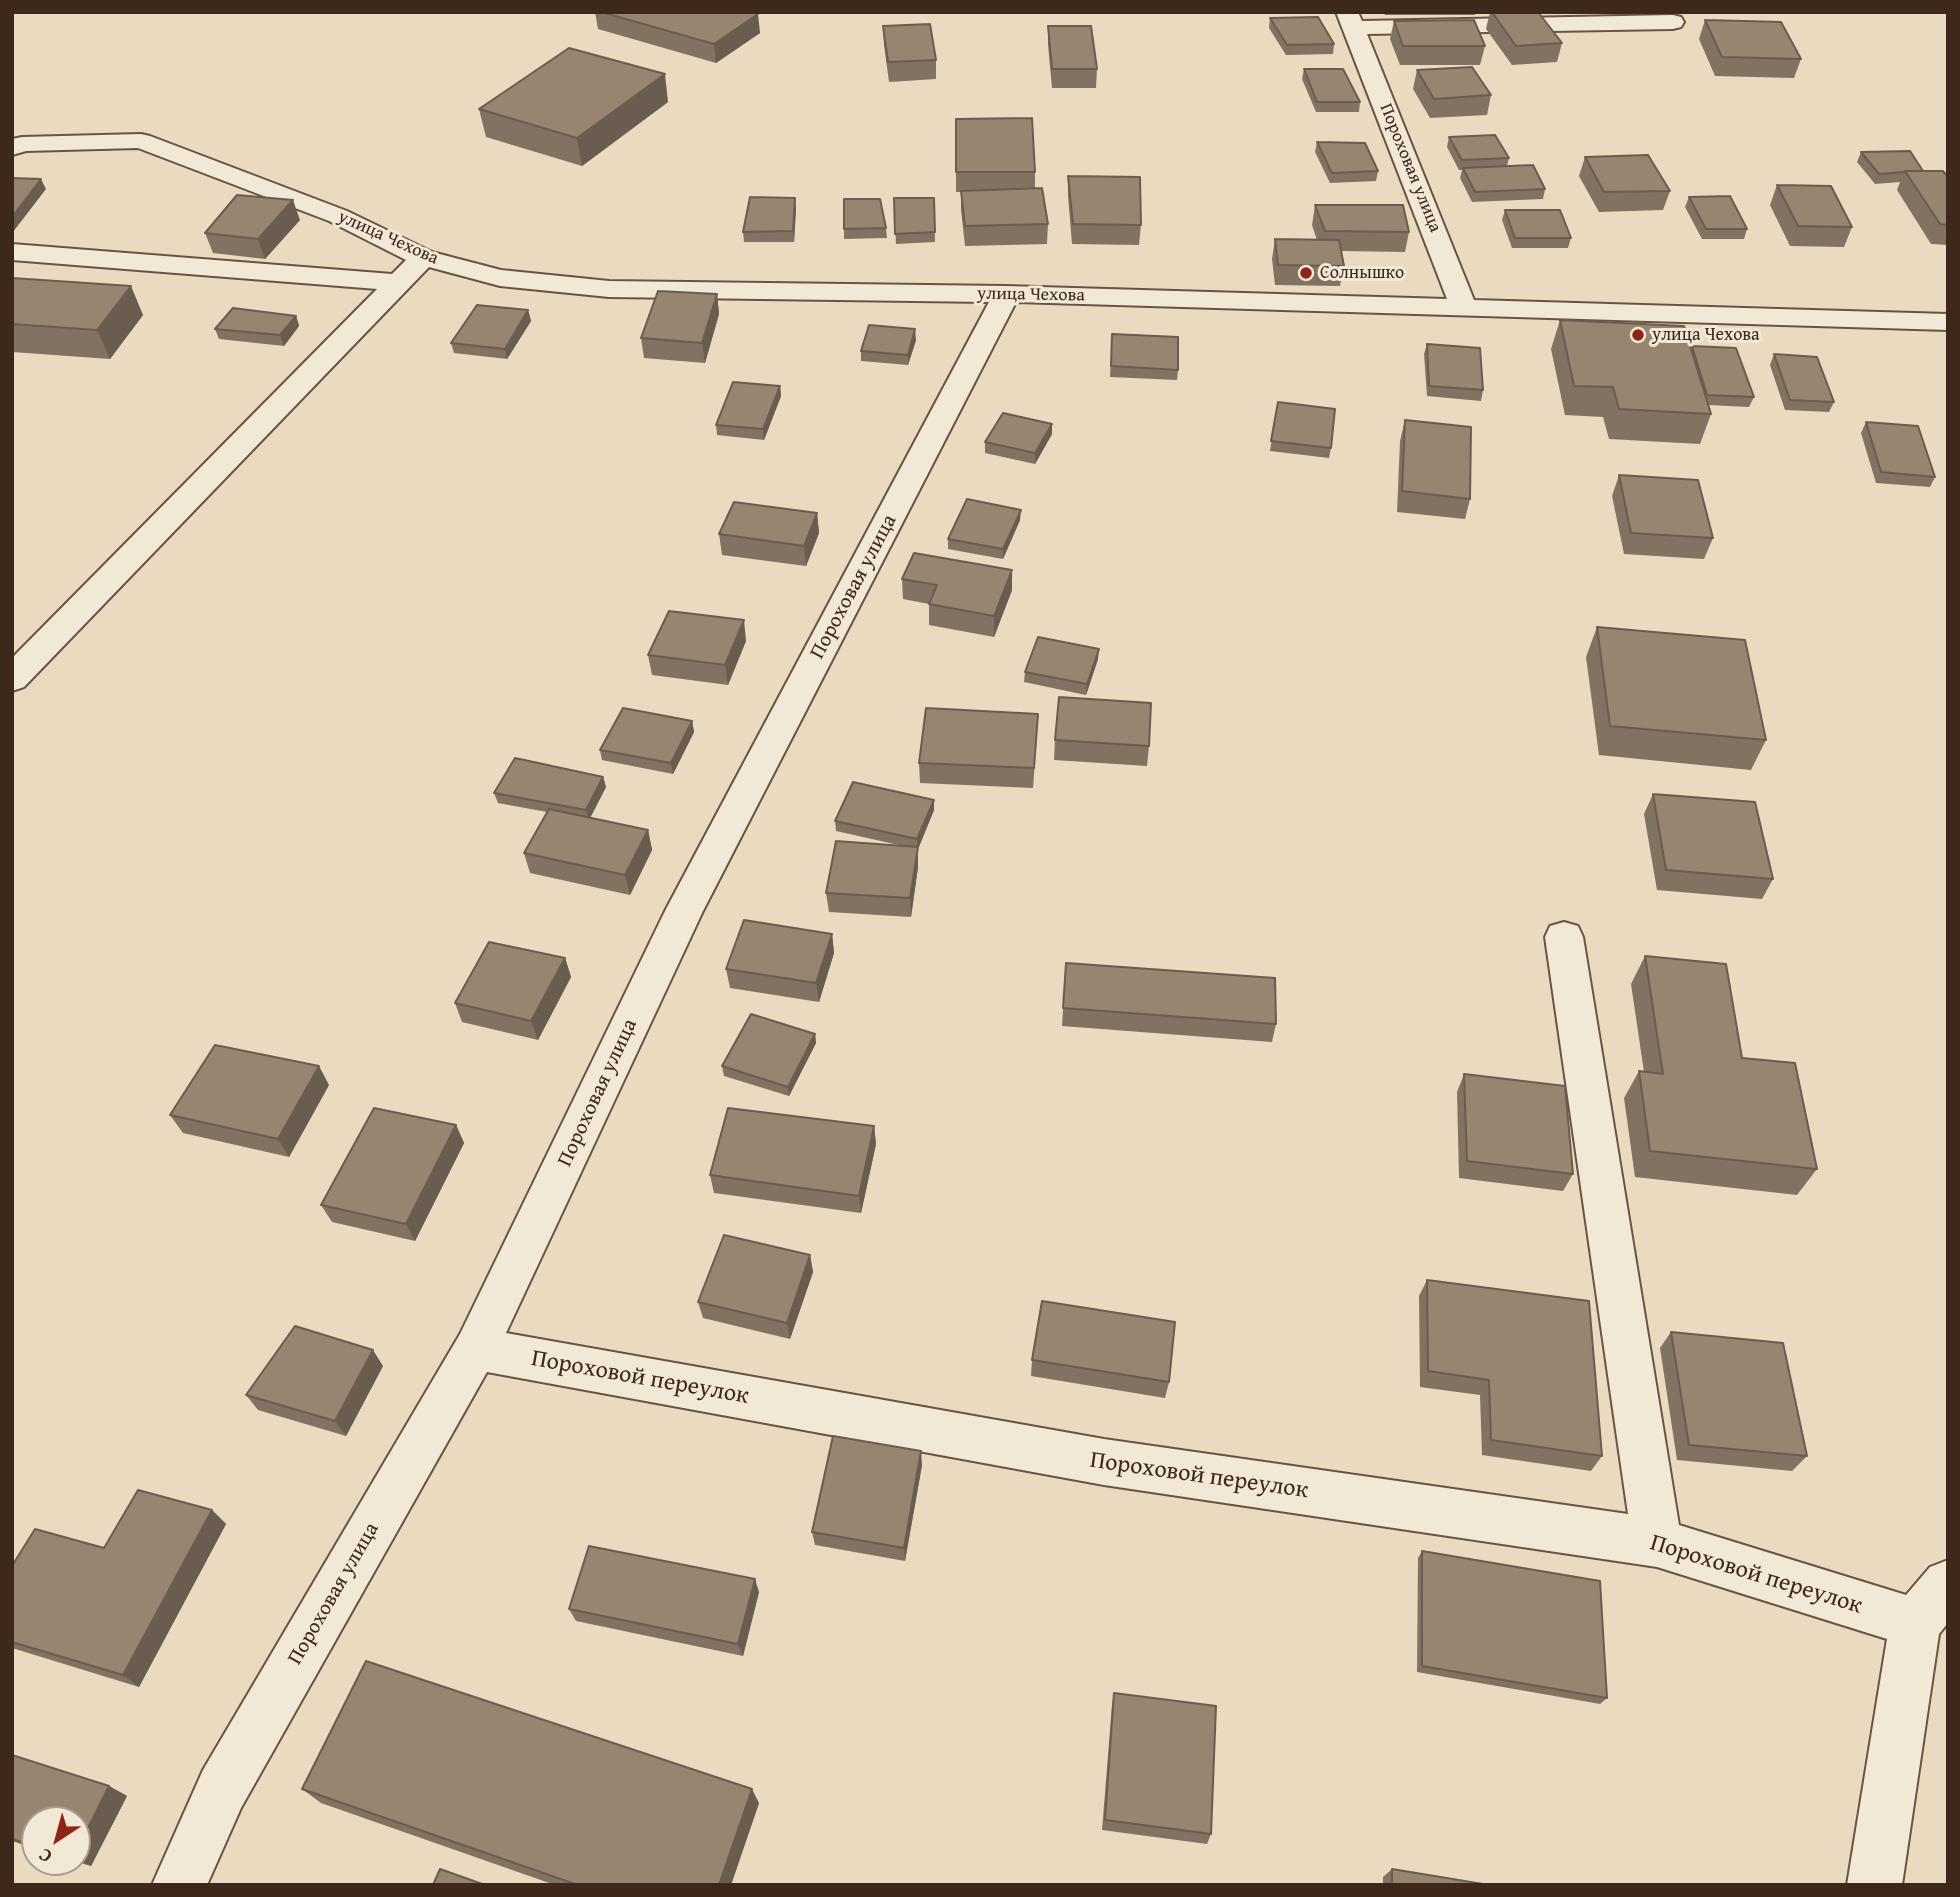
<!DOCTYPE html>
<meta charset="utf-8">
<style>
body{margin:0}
#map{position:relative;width:1960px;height:1897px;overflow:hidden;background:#eadbc0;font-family:"Gentium Book Plus",serif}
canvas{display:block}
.frame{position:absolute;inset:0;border:14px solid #3e271b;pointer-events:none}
.north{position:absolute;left:21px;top:1806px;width:70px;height:70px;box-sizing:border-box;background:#f1e8d6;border:2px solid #a99b8b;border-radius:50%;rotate:216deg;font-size:19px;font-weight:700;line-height:28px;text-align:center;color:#3e271b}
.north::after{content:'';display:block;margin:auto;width:24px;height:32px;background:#8f2418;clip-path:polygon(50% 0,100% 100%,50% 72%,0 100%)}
</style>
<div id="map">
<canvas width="1960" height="1897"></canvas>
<div class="frame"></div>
<div class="north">С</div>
</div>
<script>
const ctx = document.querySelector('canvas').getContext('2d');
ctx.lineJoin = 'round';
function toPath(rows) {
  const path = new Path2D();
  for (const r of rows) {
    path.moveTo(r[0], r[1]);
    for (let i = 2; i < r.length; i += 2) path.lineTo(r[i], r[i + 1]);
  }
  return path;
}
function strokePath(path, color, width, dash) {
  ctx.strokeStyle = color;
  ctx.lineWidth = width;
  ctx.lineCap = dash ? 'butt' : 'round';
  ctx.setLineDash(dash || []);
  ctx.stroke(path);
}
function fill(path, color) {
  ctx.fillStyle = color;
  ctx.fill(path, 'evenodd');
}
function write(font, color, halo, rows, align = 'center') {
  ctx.font = font + ' "Gentium Book Plus",serif';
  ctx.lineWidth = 6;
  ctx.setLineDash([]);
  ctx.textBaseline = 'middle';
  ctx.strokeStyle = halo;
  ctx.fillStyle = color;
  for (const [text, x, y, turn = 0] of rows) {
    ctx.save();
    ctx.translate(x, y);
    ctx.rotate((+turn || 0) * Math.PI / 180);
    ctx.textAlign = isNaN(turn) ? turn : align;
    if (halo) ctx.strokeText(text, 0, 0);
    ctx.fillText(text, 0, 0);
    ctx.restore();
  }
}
const minor = toPath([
 [1336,12,1358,12,1362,21,1673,15,1681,17,1684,22,1681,27,1673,29,1367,34,1474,300,1948,314,1948,330,1016,302,703,911,506,1333,1104,1439,1628,1514,1545,937,1550,926,1564,922,1578,926,1583,937,1679,1525,1906,1595,1930,1567,1948,1560,1948,1623,1939,1634,1902,1885,1847,1885,1887,1639,1657,1567,1104,1485,487,1372,241,1808,207,1885,152,1885,203,1770,460,1334,665,911,989,302,609,297,500,286,429,267,24,687,12,691,12,658,377,289,12,260,12,244,392,274,406,260,329,221,138,148,26,151,12,155,12,139,22,137,141,134,150,136,347,211,432,252,501,270,609,281,1006,286,1447,299,1336,12]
]);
const wall = toPath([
 [595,12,753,12,760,33,716,63,598,29],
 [1384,12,1475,12,1475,15,1385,15],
 [1490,12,1538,12,1562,43,1557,62,1512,65,1486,29],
 [1270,18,1334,44,1333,54,1286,55,1269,28],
 [1705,20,1801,59,1794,78,1715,76,1699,39],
 [1394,21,1485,46,1480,65,1400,65,1390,39],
 [883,26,936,60,936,79,889,82,884,45],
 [1048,26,1097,69,1096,88,1052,88,1048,45],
 [1304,69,1360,102,1359,112,1316,112,1302,79],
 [1417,70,1491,95,1487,115,1430,118,1413,89],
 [668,102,582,166,486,137,479,109],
 [956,119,1035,172,1035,189,1048,224,1047,244,965,246,961,210,961,192,956,192],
 [1449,137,1509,158,1507,166,1545,189,1543,199,1472,202,1460,178,1462,170,1459,170,1447,147],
 [1317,142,1378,171,1376,181,1330,183,1315,152],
 [1861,152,1948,177,1948,245,1931,244,1897,190,1900,182,1875,184,1857,162],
 [1585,157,1670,191,1663,210,1599,212,1579,176],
 [1068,176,1141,225,1139,245,1072,244,1068,196],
 [1777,185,1852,227,1844,247,1790,246,1770,205],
 [1689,197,1747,229,1744,239,1702,239,1685,207],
 [894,198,934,198,935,242,896,244],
 [1315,205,1409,232,1405,252,1341,251,1344,266,1340,286,1275,285,1272,259,1275,239,1317,240,1312,225],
 [796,208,794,242,744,242,743,232],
 [1505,210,1571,238,1568,248,1512,248,1502,220],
 [300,220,265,259,213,253,205,233],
 [886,228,887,238,844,239,844,229],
 [12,278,143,315,110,359,12,352],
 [717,294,719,314,705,363,644,358,641,338],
 [528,310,531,321,507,359,454,353,451,343],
 [296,316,299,326,284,346,219,339,215,329],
 [1560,320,1691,349,1692,346,1754,397,1749,407,1708,405,1711,414,1700,444,1609,439,1603,417,1565,415,1551,349],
 [1112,334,1178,370,1177,380,1110,377],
 [916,340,908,365,861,361,861,351],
 [1427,344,1483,390,1481,401,1427,396,1424,354],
 [1774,354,1834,402,1829,412,1785,410,1770,365],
 [780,386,781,396,764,440,717,435,716,425],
 [1278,402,1331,448,1329,458,1270,451],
 [1405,420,1470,499,1465,519,1397,512,1400,441],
 [1866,422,1935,477,1930,487,1876,483,1861,433],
 [1052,424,1052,434,1035,464,985,453,985,442],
 [1619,475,1713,538,1704,559,1624,554,1612,496],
 [817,513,819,533,806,566,722,555,719,534],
 [1020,520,1003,559,948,549,948,539],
 [902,579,1012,590,994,637,929,625,929,604,903,599],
 [1597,627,1766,740,1751,770,1599,755,1586,657],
 [746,641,728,685,652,675,648,655],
 [1098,659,1086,695,1024,682,1025,672],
 [692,721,694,732,673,774,602,760,600,750],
 [1037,734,1033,788,920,783,919,763],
 [1055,740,1149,746,1147,766,1054,760],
 [603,777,606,787,590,818,648,830,652,850,630,895,530,873,524,853,547,812,498,803,494,793],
 [1653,794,1773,879,1762,899,1657,890,1644,814],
 [934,810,918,849,918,867,911,917,829,912,826,893,903,846,836,831,835,821],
 [832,934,834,953,819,1002,730,988,726,969],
 [1645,956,1817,1169,1797,1195,1635,1177,1624,1098,1639,1071,1644,1072,1631,984],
 [565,958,571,977,538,1040,462,1022,455,1003],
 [1066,963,1276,1024,1272,1042,1062,1026],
 [815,1034,816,1043,789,1096,724,1076,722,1066],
 [1464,1074,1573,1174,1563,1191,1459,1178,1457,1092],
 [329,1085,289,1157,183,1133,170,1115],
 [456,1125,464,1143,415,1241,332,1222,321,1205],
 [874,1126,876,1144,861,1213,714,1193,710,1175],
 [810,1255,813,1272,790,1339,703,1318,698,1302],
 [1427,1280,1602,1456,1591,1471,1482,1455,1480,1395,1420,1387,1419,1296],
 [1671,1332,1807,1456,1792,1471,1677,1460,1660,1348],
 [1032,1360,1169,1382,1165,1398,1031,1376],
 [383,1366,346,1436,258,1410,246,1395],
 [922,1465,905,1561,815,1545,812,1532],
 [212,1510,226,1524,139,1687,12,1648,12,1566,104,1548],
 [1422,1551,1607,1698,1600,1704,1417,1672,1418,1558],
 [759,1592,743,1656,576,1621,569,1609],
 [1114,1693,1211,1834,1207,1844,1102,1830,1112,1705],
 [12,1755,109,1786,127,1796,91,1866,77,1862,77,1820,35,1820,35,1849,12,1841],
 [302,1789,759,1803,731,1885,555,1885,321,1803],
 [1392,1869,1489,1885,1383,1885,1383,1877]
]);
const shadedWall = toPath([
 [758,14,760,33,716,63,714,44],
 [665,74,668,102,582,166,577,138],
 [41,179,46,189,13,232,12,229,12,217],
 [795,198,796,208,794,242,793,231],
 [293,200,300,220,265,259,258,239],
 [131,286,143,315,110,359,97,330],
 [717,294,719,314,705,363,702,343],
 [528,310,531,321,507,359,505,349],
 [296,316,299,326,284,346,280,335],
 [915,329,916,340,908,365,908,355],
 [780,386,781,396,764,440,763,429],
 [1052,424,1052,434,1035,464,1035,453],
 [1021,510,1020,520,1003,559,1003,549],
 [817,513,819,533,806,566,804,546],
 [1012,570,1012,590,994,637,994,616],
 [744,620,746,641,728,685,725,665],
 [1099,649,1098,659,1086,695,1087,684],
 [692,721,694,732,673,774,671,763],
 [603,777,606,787,589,820,586,810],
 [934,800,934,810,918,849,918,867,911,917,910,898,917,849,917,839],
 [648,830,652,850,630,895,625,875],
 [832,934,834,953,819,1002,816,983],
 [565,958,571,977,538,1040,531,1021],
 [815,1034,816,1043,789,1096,788,1087],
 [319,1066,329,1085,289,1157,278,1139],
 [456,1125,464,1143,415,1241,406,1224],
 [874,1126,876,1144,861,1213,859,1196],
 [810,1255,813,1272,790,1339,787,1323],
 [373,1350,383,1366,346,1436,335,1421],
 [921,1451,922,1465,905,1561,904,1548],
 [212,1510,226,1524,139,1687,123,1675],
 [755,1579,759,1592,743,1656,738,1644],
 [109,1786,127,1796,91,1866,77,1860,77,1850],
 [752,1789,759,1803,731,1885,719,1885]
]);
const building = toPath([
 [601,12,753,12,758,14,714,44,601,12],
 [1492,12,1538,12,1562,43,1516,46,1492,12],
 [1318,17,1334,44,1287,45,1270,18,1318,17],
 [1474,20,1485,46,1403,46,1394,21,1474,20],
 [1705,20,1781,22,1801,59,1722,57,1705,20],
 [930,24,936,60,888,62,883,26,930,24],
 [1048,26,1091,26,1097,69,1052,69,1048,26],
 [569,48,665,74,577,138,479,109,569,48],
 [1472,67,1491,95,1434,99,1417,70,1472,67],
 [1304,69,1343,69,1360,102,1317,102,1304,69],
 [1032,118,1035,172,956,172,956,119,1032,118],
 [1495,135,1509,158,1462,160,1449,137,1495,135],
 [1317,142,1365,143,1378,171,1332,173,1317,142],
 [1910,151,1923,171,1905,171,1905,172,1879,174,1861,152,1910,151],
 [1648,155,1670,191,1604,192,1585,157,1648,155],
 [1533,165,1545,189,1475,192,1463,168,1533,165],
 [1905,171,1943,171,1948,177,1948,225,1940,224,1905,171],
 [1068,176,1140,177,1141,225,1073,224,1068,176],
 [12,178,41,179,12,217,12,178],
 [1777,185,1831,186,1852,227,1798,226,1777,185],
 [1042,188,1048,224,965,226,961,191,1042,188],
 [237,195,293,200,258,239,205,233,237,195],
 [1730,196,1747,229,1706,229,1689,197,1730,196],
 [750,197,795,198,793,231,743,232,750,197],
 [894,198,934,198,935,232,895,234,894,198],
 [844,199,880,199,886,228,844,229,844,199],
 [1315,205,1403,205,1409,232,1325,231,1315,205],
 [1505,210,1560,210,1571,238,1515,238,1505,210],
 [1275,239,1339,240,1344,266,1278,265,1275,239],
 [12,278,131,286,97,330,12,324,12,278],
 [658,291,717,294,702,343,641,338,658,291],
 [477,305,528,310,505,349,451,343,477,305],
 [233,308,296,316,280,335,215,329,233,308],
 [1560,320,1684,326,1711,414,1619,409,1613,387,1574,386,1560,320],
 [869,325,915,329,908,355,861,351,869,325],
 [1112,334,1178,337,1178,370,1111,366,1112,334],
 [1427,344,1480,348,1483,390,1429,386,1427,344],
 [1692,346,1736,348,1754,397,1707,395,1692,346],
 [1774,354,1817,357,1834,402,1790,400,1774,354],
 [733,382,780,386,763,429,716,425,733,382],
 [1278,402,1335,409,1331,448,1271,441,1278,402],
 [1003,413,1052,424,1035,453,985,442,1003,413],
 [1405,420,1471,427,1470,499,1402,491,1405,420],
 [1866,422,1918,426,1935,477,1881,472,1866,422],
 [1619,475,1698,480,1713,538,1631,533,1619,475],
 [967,499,1021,510,1003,549,948,539,967,499],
 [734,502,817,513,804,546,719,534,734,502],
 [914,553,1012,570,994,616,929,604,937,585,902,579,914,553],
 [669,611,744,620,725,665,648,655,669,611],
 [1597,627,1745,640,1766,740,1610,726,1597,627],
 [1038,637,1099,649,1087,684,1025,672,1038,637],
 [1059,697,1151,703,1149,746,1055,740,1059,697],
 [623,708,692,721,671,763,600,750,623,708],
 [926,708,1038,714,1034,768,919,763,926,708],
 [515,758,603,777,586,810,494,793,515,758],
 [853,782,934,800,917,839,835,821,853,782],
 [1653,794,1755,802,1773,879,1666,870,1653,794],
 [549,809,648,830,625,875,524,853,549,809],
 [836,841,918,847,910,898,826,893,836,841],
 [744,920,832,934,816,983,726,969,744,920],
 [489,942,565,958,531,1021,455,1003,489,942],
 [1645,956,1726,964,1742,1058,1795,1063,1817,1169,1650,1151,1639,1071,1663,1074,1645,956],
 [1066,963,1275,978,1276,1024,1063,1008,1066,963],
 [751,1014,815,1034,788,1087,722,1066,751,1014],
 [215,1045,319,1066,278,1139,170,1115,215,1045],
 [1464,1074,1565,1086,1573,1174,1467,1161,1464,1074],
 [374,1108,456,1125,406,1224,321,1205,374,1108],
 [728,1108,874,1126,859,1196,710,1175,728,1108],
 [724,1235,810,1255,787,1323,698,1302,724,1235],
 [1427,1280,1589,1301,1602,1456,1491,1440,1489,1380,1428,1371,1427,1280],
 [1042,1301,1175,1322,1169,1382,1032,1360,1042,1301],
 [295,1326,373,1350,335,1421,246,1395,295,1326],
 [1671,1332,1783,1343,1807,1456,1689,1445,1671,1332],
 [833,1436,921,1451,904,1548,812,1532,833,1436],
 [138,1490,212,1510,123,1675,12,1642,12,1566,35,1529,104,1548,138,1490],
 [589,1546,755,1579,738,1644,569,1609,589,1546],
 [1422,1551,1600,1581,1607,1698,1422,1666,1422,1551],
 [366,1661,752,1789,719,1885,578,1885,302,1789,366,1661],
 [1114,1693,1216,1706,1211,1834,1105,1820,1114,1693],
 [12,1755,109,1786,77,1850,77,1820,35,1820,35,1846,12,1839,12,1755],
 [440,1869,485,1885,433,1885,440,1869],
 [1392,1869,1489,1885,1392,1885,1392,1869]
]);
const markers = [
 [1306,273,7,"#8f2418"],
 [1638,335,7,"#8f2418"]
];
const farStreetnames = [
 ["Пороховая улица",1410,168,68],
 ["улица Чехова",388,238,24],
 ["улица Чехова",1031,295,1]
];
const farPoinames = [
 ["Солнышко",1320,273],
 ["улица Чехова",1652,335]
];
const streetNames = [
 ["Пороховая улица",854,587,-62],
 ["Пороховая улица",598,1093,-65],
 ["Пороховая улица",334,1594,-60]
];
const nearStreetnames = [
 ["Пороховой переулок",640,1378,10],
 ["Пороховой переулок",1199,1476,8],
 ["Пороховой переулок",1756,1575,17]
];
strokePath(minor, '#695444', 4);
fill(minor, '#f1e8d6');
fill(wall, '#827261');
fill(shadedWall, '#6a5d4f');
fill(building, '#978571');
strokePath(building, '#6a5d4f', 2);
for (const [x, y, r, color] of markers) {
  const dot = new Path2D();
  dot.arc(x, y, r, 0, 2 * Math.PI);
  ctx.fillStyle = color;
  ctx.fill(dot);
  strokePath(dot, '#f1e8d6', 2.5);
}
write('18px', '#3e271b', '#f1e8d6', farStreetnames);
write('18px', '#3e271b', '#f1e8d6', farPoinames, 'left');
write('21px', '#3e271b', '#f1e8d6', streetNames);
write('24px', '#3e271b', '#f1e8d6', nearStreetnames);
</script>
